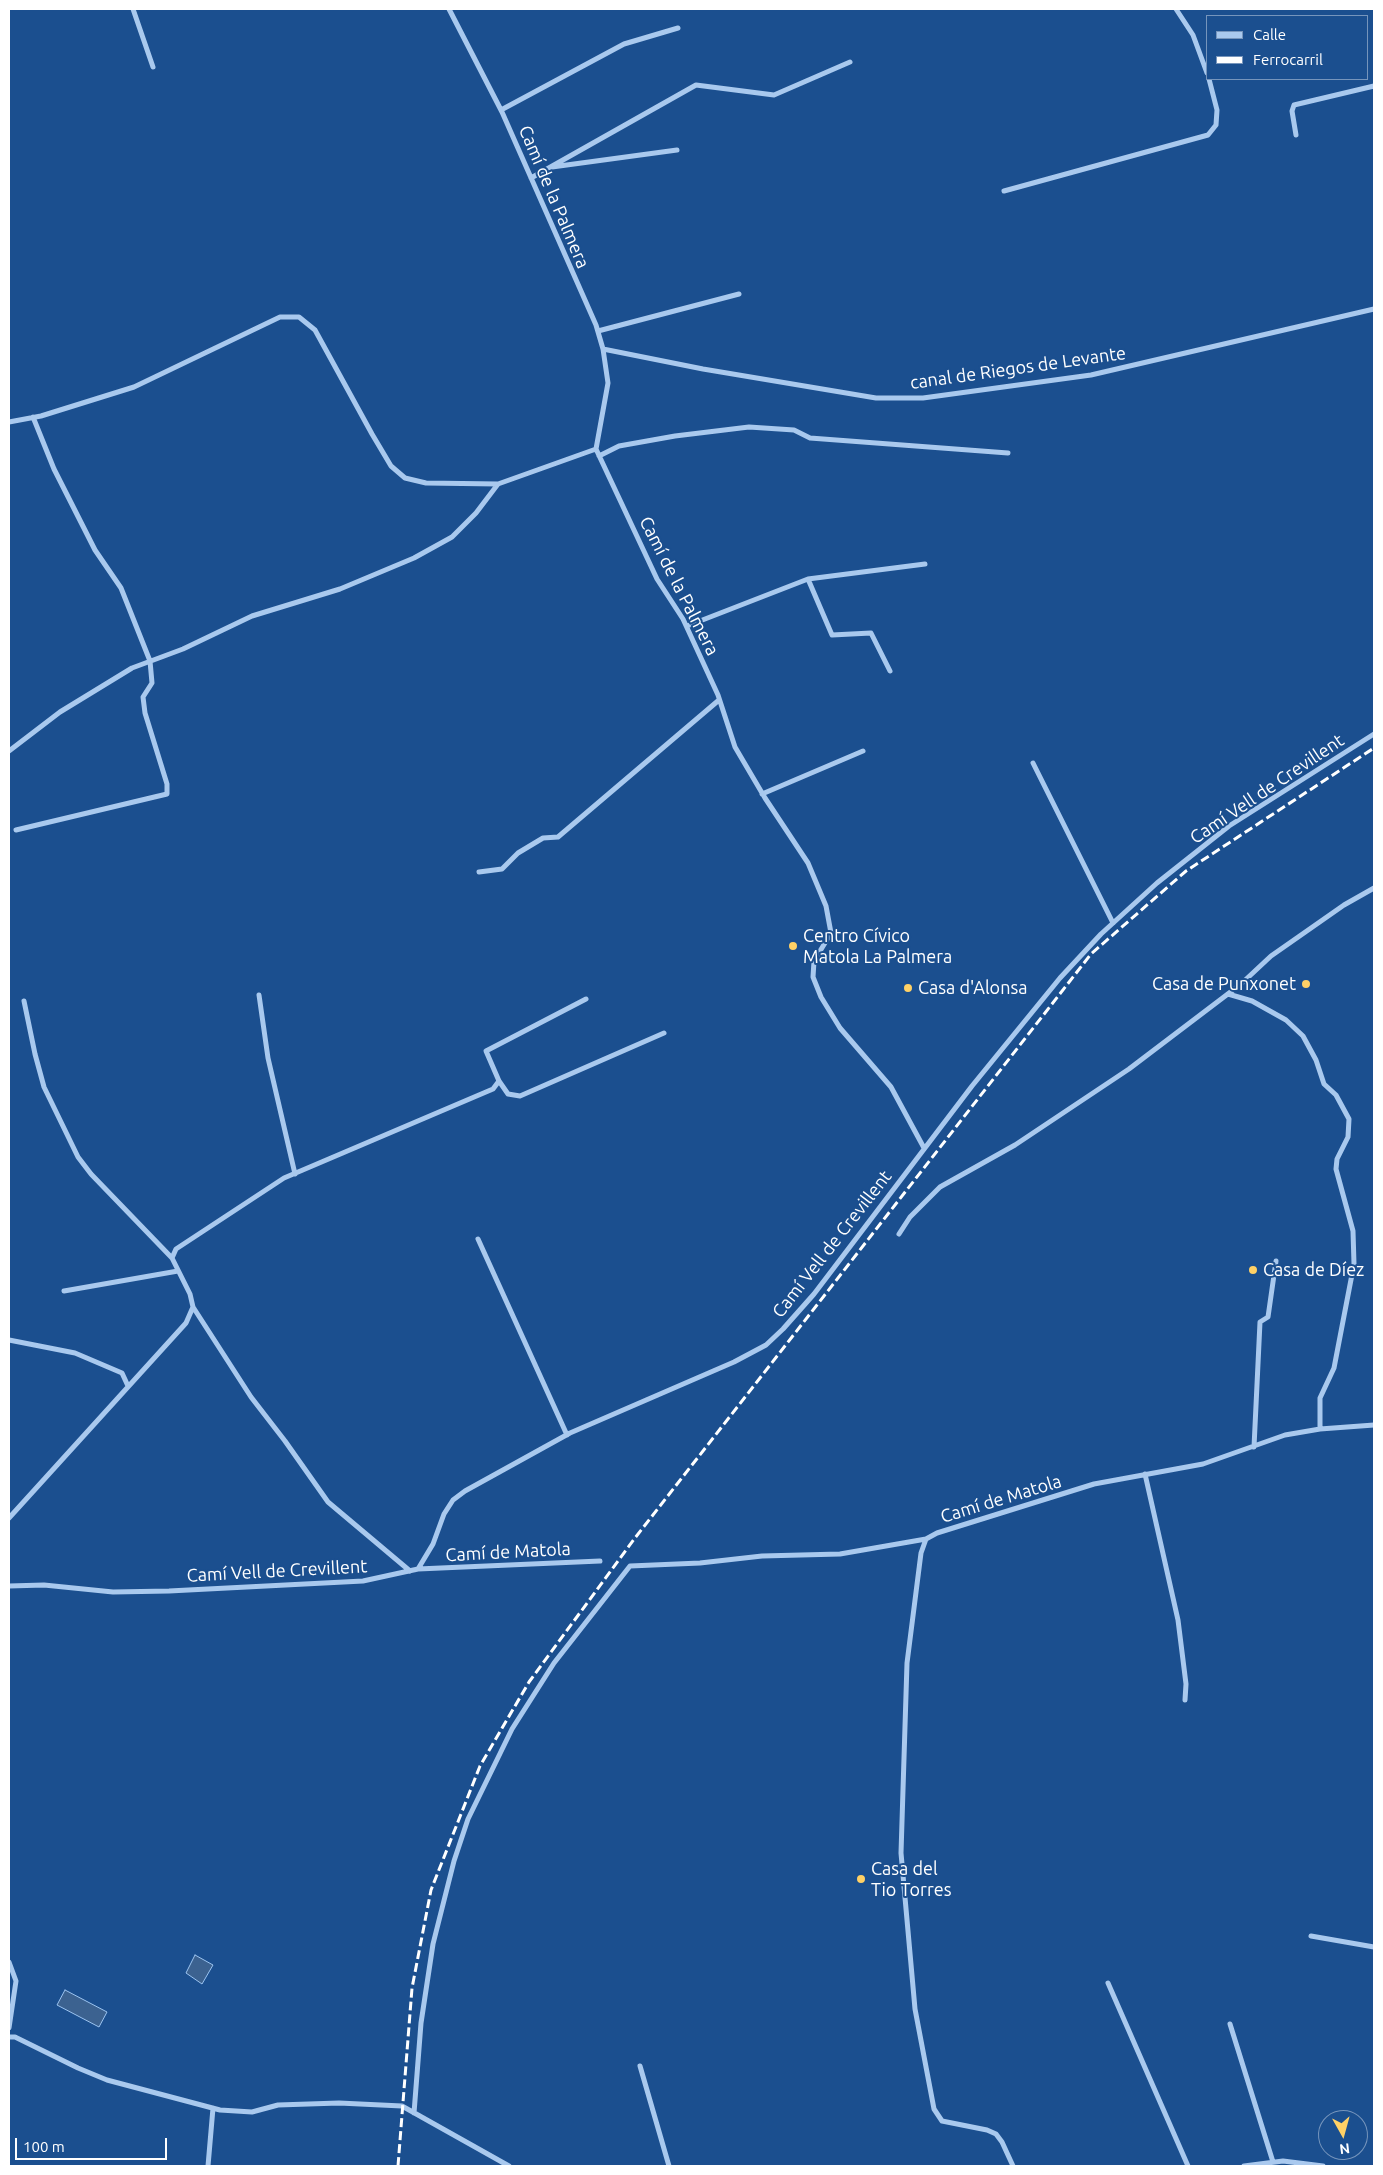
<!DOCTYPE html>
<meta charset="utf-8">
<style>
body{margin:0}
#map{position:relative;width:1383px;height:2175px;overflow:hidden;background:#1b4f8f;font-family:Ubuntu,sans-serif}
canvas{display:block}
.frame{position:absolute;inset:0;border:10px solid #fff;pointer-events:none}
.legend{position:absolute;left:1206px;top:15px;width:162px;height:65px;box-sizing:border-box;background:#1b4f8f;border:1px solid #7695bc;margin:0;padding:6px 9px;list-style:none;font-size:15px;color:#fff}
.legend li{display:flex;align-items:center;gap:10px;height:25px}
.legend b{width:25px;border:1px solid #7695bc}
.north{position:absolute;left:1318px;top:2110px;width:50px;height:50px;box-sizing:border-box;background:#1b4f8f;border:1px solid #7695bc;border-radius:50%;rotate:173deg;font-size:14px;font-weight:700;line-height:20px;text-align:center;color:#fff}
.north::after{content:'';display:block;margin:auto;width:18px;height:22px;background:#ffd166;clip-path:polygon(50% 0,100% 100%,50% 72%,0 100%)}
.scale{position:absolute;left:15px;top:2138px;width:152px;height:22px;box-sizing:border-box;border:2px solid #fff;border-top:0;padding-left:6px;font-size:15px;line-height:18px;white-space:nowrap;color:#fff;-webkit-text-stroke:4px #1b4f8f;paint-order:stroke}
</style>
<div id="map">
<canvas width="1383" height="2175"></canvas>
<div class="frame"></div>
<ul class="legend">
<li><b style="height:6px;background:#a9c9ee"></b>Calle</li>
<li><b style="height:6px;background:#fff"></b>Ferrocarril</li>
</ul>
<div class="north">N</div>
<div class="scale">100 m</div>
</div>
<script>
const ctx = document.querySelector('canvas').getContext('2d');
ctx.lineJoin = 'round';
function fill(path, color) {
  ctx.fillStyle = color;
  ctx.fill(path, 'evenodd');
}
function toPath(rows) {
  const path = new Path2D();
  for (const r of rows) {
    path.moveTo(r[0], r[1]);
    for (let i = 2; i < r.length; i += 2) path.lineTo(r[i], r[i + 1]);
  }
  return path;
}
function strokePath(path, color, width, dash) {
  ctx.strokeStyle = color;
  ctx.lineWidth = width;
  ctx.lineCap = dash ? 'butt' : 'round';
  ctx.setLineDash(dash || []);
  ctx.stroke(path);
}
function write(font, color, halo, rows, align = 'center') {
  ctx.font = font + ' Ubuntu,sans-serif';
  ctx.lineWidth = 4;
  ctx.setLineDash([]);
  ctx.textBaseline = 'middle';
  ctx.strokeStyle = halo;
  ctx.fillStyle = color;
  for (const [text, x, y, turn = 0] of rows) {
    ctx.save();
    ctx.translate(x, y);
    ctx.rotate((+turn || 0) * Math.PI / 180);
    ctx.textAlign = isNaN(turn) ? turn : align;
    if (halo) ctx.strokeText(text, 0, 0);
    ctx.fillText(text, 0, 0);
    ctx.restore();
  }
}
const water = toPath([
 [195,1955,213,1965,202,1984,186,1973,195,1955],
 [65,1990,107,2012,99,2027,57,2005,65,1990]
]);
const minor = toPath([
 [133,9,153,67],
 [449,9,502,112,596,325,603,349,608,383,596,449,657,579,683,619,718,695,735,747,765,798,808,863,826,906,831,933,814,961,813,977,821,997,840,1028,891,1087,924,1148],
 [1176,9,1193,35,1207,73],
 [501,110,624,44,678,28],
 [1296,135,1292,111,1294,105,1374,86],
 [552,167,677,150],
 [531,178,696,85,774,95,850,62],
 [1004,191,1208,135,1216,125,1217,110,1209,79],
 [598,331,739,294],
 [603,349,703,369,876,398,923,398,1091,375,1374,309],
 [9,422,41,416,134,387,280,317,299,317,315,330,372,434,391,466,405,478,426,483,498,484],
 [599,456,619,446,675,436,749,427,794,430,810,438,1008,453],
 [808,579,832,635,871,633,890,671],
 [687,626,808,579,925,564],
 [9,751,60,712,132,668,183,649,252,616,340,589,414,558,452,537,476,513,498,484,596,449],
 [1033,763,1113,923],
 [762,794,863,751],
 [16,830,167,794,167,784,145,713,143,697,152,683,150,661,121,588,95,550,54,469,33,417],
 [479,872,502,869,518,853,543,838,558,837,719,700],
 [1228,994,1252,1001,1286,1020,1303,1036,1316,1060,1324,1084,1336,1095,1349,1119,1348,1137,1337,1159,1336,1169,1353,1231,1354,1264,1334,1368,1320,1398,1320,1429],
 [259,995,268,1058,295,1174],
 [24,1001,35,1054,44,1087,78,1157,91,1174,172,1258],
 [499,1081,508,1094,520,1096,664,1033],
 [899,1234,910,1217,940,1187,1015,1145,1129,1069,1241,984,1271,956,1344,905,1374,888],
 [478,1239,567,1435],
 [64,1291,178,1271],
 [193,1307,251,1397,285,1441,328,1502,410,1571],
 [9,1340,75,1353,122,1373,128,1386],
 [1254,1447,1260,1322,1268,1317,1276,1261],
 [1145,1474,1178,1620,1186,1684,1185,1700],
 [9,1518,186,1323,193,1307,190,1294,172,1258,176,1249,284,1178,493,1089,499,1081,486,1051,586,999],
 [926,1539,921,1553,907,1663,901,1853,915,2009,934,2109,942,2121,987,2130,996,2134,1002,2142,1013,2166],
 [418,1569,600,1561],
 [9,1586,44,1585,113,1592,169,1591,363,1581,418,1569,433,1544,444,1514,453,1500,465,1491,570,1433,734,1362,766,1345,783,1329,814,1294,972,1086,1060,978,1101,934,1157,883,1229,826,1374,734],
 [1311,1936,1374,1947],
 [9,1962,16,1981,9,2028],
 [1108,1983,1188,2166],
 [1230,2024,1273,2162],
 [9,2037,15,2037,78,2068,107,2080,220,2110,252,2112,278,2105,339,2103,402,2106,509,2166],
 [640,2066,669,2166],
 [414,2113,421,2023,433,1944,454,1861,468,1819,512,1729,554,1663,630,1566,700,1563,762,1556,840,1554,926,1539,937,1533,1094,1484,1203,1464,1285,1435,1320,1429,1374,1425],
 [208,2166,213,2108],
 [1244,2166,1283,2161,1323,2166]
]);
const rail = toPath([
 [398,2166,412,1988,431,1890,480,1766,529,1682,635,1538,1091,954,1186,871,1374,748]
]);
const markers = [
 [793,946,5,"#ffd166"],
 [1306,984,5,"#ffd166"],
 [908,988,5,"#ffd166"],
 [1253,1270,5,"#ffd166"],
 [861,1879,5,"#ffd166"]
];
const streetNames = [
 ["Camí de la Palmera",554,197,67],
 ["canal de Riegos de Levante",1018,368,-8],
 ["Camí de la Palmera",679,586,63],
 ["Camí Vell de Crevillent",1267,789,-34],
 ["Camí Vell de Crevillent",832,1244,-52],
 ["Camí de Matola",1001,1499,-17],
 ["Camí de Matola",508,1552,-3],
 ["Camí Vell de Crevillent",277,1571,-3]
];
const poiNames = [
 ["Centro Cívico",803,936],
 ["Matola La Palmera",803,957],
 ["Casa de Punxonet",1296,984,"right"],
 ["Casa d'Alonsa",918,988],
 ["Casa de Díez",1263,1270],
 ["Casa del",871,1869],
 ["Tio Torres",871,1890]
];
fill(water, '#3c6290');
strokePath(water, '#9cc4f0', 1);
strokePath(minor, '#a9c9ee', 5);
strokePath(rail, '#fff', 3, [9, 4]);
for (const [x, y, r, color] of markers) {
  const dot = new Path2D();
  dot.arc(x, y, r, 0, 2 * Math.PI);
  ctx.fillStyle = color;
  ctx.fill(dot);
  strokePath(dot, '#1b4f8f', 2);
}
write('18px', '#fff', '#1b4f8f', streetNames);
write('18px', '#fff', '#1b4f8f', poiNames, 'left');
</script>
